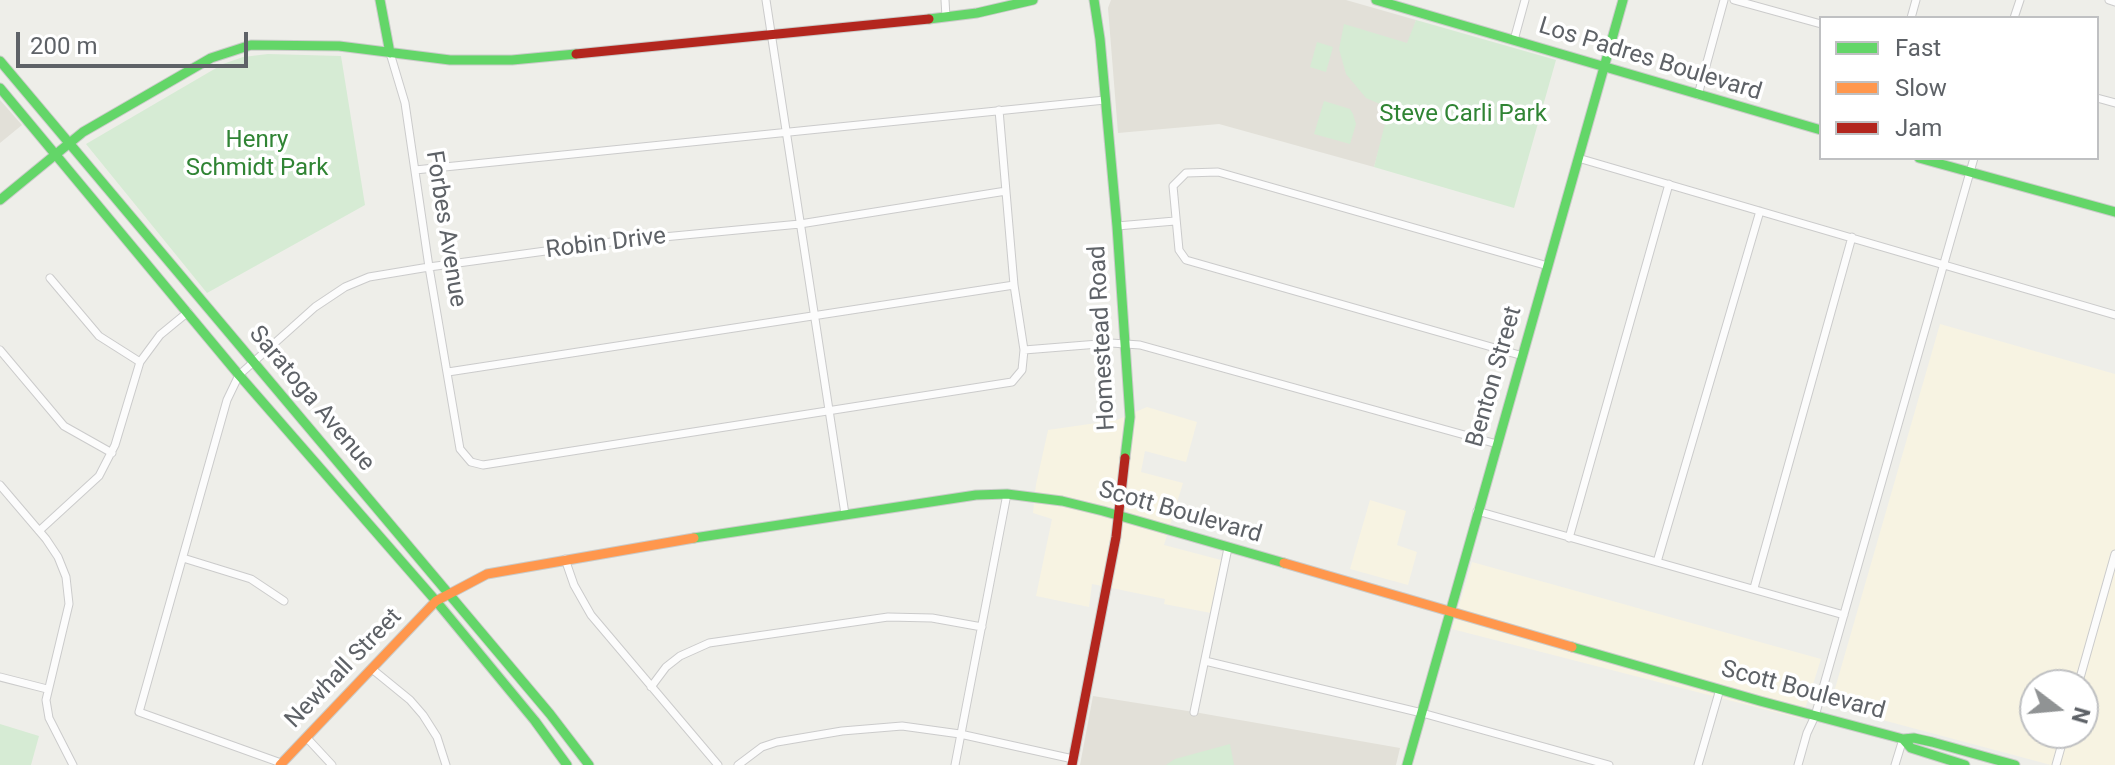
<!DOCTYPE html>
<style>
body{margin:0}
#map{position:relative;width:2115px;height:765px;overflow:hidden;background:#eeeee9;font-family:Roboto,sans-serif}
canvas{display:block}
.legend{position:absolute;left:1819px;top:16px;width:280px;height:144px;box-sizing:border-box;background:#fff;border:2px solid #bfc0c2;margin:0;padding:10px 14px;list-style:none;font-size:24px;color:#5e6267}
.legend li{display:flex;align-items:center;gap:16px;height:40px}
.legend b{width:40px;border:2px solid #bfc0c2}
.north{position:absolute;left:2019px;top:669px;width:80px;height:80px;box-sizing:border-box;background:#fff;border:2px solid #bfc0c2;border-radius:50%;rotate:106deg;font-size:22px;font-weight:700;line-height:32px;text-align:center;color:#5e6267}
.north::after{content:'';display:block;margin:auto;width:28px;height:36px;background:#909394;clip-path:polygon(50% 0,100% 100%,50% 72%,0 100%)}
.scale{position:absolute;left:16px;top:32px;width:232px;height:36px;box-sizing:border-box;border:4px solid #5e6267;border-top:0;padding-left:10px;font-size:24px;line-height:28px;white-space:nowrap;color:#5e6267;-webkit-text-stroke:6px #fff;paint-order:stroke}
</style>
<div id="map">
<canvas width="2115" height="765"></canvas>
<ul class="legend">
<li><b style="height:10px;background:#63d668"></b>Fast</li>
<li><b style="height:10px;background:#ff974d"></b>Slow</li>
<li><b style="height:10px;background:#b3261e"></b>Jam</li>
</ul>
<div class="north">N</div>
<div class="scale">200 m</div>
</div>
<script>
const ctx = document.querySelector('canvas').getContext('2d');
ctx.lineJoin = 'round';
function fill(path, color) {
  ctx.fillStyle = color;
  ctx.fill(path, 'evenodd');
}
function toPath(rows) {
  const path = new Path2D();
  for (const r of rows) {
    path.moveTo(r[0], r[1]);
    for (let i = 2; i < r.length; i += 2) path.lineTo(r[i], r[i + 1]);
  }
  return path;
}
function strokePath(path, color, width, dash) {
  ctx.strokeStyle = color;
  ctx.lineWidth = width;
  ctx.lineCap = dash ? 'butt' : 'round';
  ctx.setLineDash(dash || []);
  ctx.stroke(path);
}
function write(font, color, halo, rows, align = 'center') {
  ctx.font = font + ' Roboto,sans-serif';
  ctx.lineWidth = 7;
  ctx.setLineDash([]);
  ctx.textBaseline = 'middle';
  ctx.strokeStyle = halo;
  ctx.fillStyle = color;
  for (const [text, x, y, turn = 0] of rows) {
    ctx.save();
    ctx.translate(x, y);
    ctx.rotate((+turn || 0) * Math.PI / 180);
    ctx.textAlign = isNaN(turn) ? turn : align;
    if (halo) ctx.strokeText(text, 0, 0);
    ctx.fillText(text, 0, 0);
    ctx.restore();
  }
}
const commercial = toPath([
 [1940,324,2115,374,2115,765,2051,765,1830,706],
 [2035,685,2083,685,2083,733,2035,733],
 [1147,407,1197,422,1186,462,1145,451,1141,472,1183,483,1164,545,1221,560,1211,613,1164,604,1165,599,1092,584,1089,607,1036,596,1052,519,1033,513,1036,484,1048,430,1117,420],
 [1370,500,1406,511,1397,545,1417,552,1408,585,1350,569],
 [1472,562,1821,659,1802,719,1452,629]
]);
const education = toPath([
 [1111,0,1346,0,1416,20,1374,167,1219,124,1118,133,1108,8],
 [0,100,22,125,0,143],
 [1093,696,1194,712,1400,748,1396,765,1080,765]
]);
const green = toPath([
 [1416,20,1556,60,1514,208,1374,167,1389,108,1366,98,1346,74,1339,49,1344,24,1407,43],
 [1317,42,1333,47,1326,72,1310,67],
 [268,54,341,56,365,205,207,293,86,144,223,64,243,57],
 [1324,101,1350,109,1353,114,1356,124,1350,144,1314,134],
 [0,724,39,736,31,765,0,765],
 [1230,744,1234,765,1166,765,1175,759]
]);
const street = toPath([
 [766,0,845,514],
 [945,0,946,17],
 [1734,0,1821,24],
 [2109,0,2115,2],
 [1911,18,1916,0],
 [2014,18,2020,0],
 [1514,40,1525,0],
 [390,53,405,103,429,267,460,449,471,462,483,465,1012,382,1022,370,1024,350,1014,285,999,110],
 [1698,95,1724,0],
 [2097,98,2115,103],
 [1578,158,2115,315],
 [415,170,1105,100],
 [1117,226,1175,221],
 [50,278,99,336,140,362],
 [0,350,64,426,112,453],
 [1024,350,1111,343,1140,345,1497,444],
 [1523,356,1186,260,1179,250,1173,186,1186,173,1218,172,1548,266],
 [448,372,1014,285],
 [0,485,46,539,58,557,66,577,69,604,46,700,49,718,73,765],
 [1477,511,1844,615],
 [39,531,99,476,115,445,140,362,160,335,188,312],
 [1569,538,1669,184],
 [183,558,251,579,284,601],
 [565,559,574,585,591,615,718,765],
 [1657,562,1760,211],
 [1754,588,1852,237],
 [1205,661,1422,713,1609,765],
 [372,669,410,700,423,715,437,737,446,765],
 [0,677,47,689],
 [2078,685,2115,554],
 [651,687,666,667,680,656,709,643,888,617,932,618,982,627],
 [1194,712,1228,548],
 [306,737,332,765],
 [281,763,139,712,227,400,239,375,315,307,345,287,369,277,429,267,611,242,800,224,1006,191],
 [738,765,762,747,777,742,842,731,902,726,960,734,1073,759],
 [955,765,1007,494],
 [1698,765,1720,689],
 [1798,765,1807,733,1815,716,1974,158],
 [1895,765,1903,739],
 [2056,765,2065,733]
]);
const fast = toPath([
 [380,0,390,53],
 [1094,0,1100,39,1117,226,1130,417,1125,458],
 [1376,0,1821,130],
 [929,19,977,13,1033,0],
 [0,61,550,714,589,765],
 [0,88,239,375,436,601,535,721,567,765],
 [1919,158,2115,212],
 [0,200,83,132,211,58,251,45,339,46,450,60,512,60,576,54],
 [694,538,976,495,1007,494,1062,501,1103,511,1284,563],
 [1572,647,1760,701,1903,739,1914,738,1932,742,2015,765],
 [1903,739,1911,748,1965,765],
 [1407,765,1623,0]
]);
const slow = toPath([
 [1284,563,1572,647],
 [280,765,436,601,487,574,694,538]
]);
const jam = toPath([
 [576,54,929,19],
 [1072,765,1116,537,1125,458]
]);
const streetNames = [
 ["Los Padres Boulevard",1650,60,17],
 ["Forbes Avenue",445,229,81],
 ["Robin Drive",606,244,-7],
 ["Homestead Road",1103,338,-93],
 ["Benton Street",1495,377,-74],
 ["Saratoga Avenue",311,399,50],
 ["Scott Boulevard",1180,513,16],
 ["Newhall Street",344,669,-46],
 ["Scott Boulevard",1803,691,15]
];
const parkNames = [
 ["Steve Carli Park",1463,115],
 ["Henry",257,141],
 ["Schmidt Park",257,169]
];
fill(commercial, '#f7f3e2');
fill(education, '#e2e0d8');
fill(green, '#d6ebd4');
strokePath(street, '#cbcbcb', 9);
strokePath(fast, '#cacbc9', 11);
strokePath(slow, '#cacbc9', 11);
strokePath(jam, '#cacbc9', 11);
strokePath(street, '#fcfcfc', 7);
strokePath(fast, '#63d668', 9);
strokePath(slow, '#ff974d', 9);
strokePath(jam, '#b3261e', 9);
write('24px', '#5e6267', '#fff', streetNames);
write('24px', '#308434', '#fff', parkNames);
</script>
